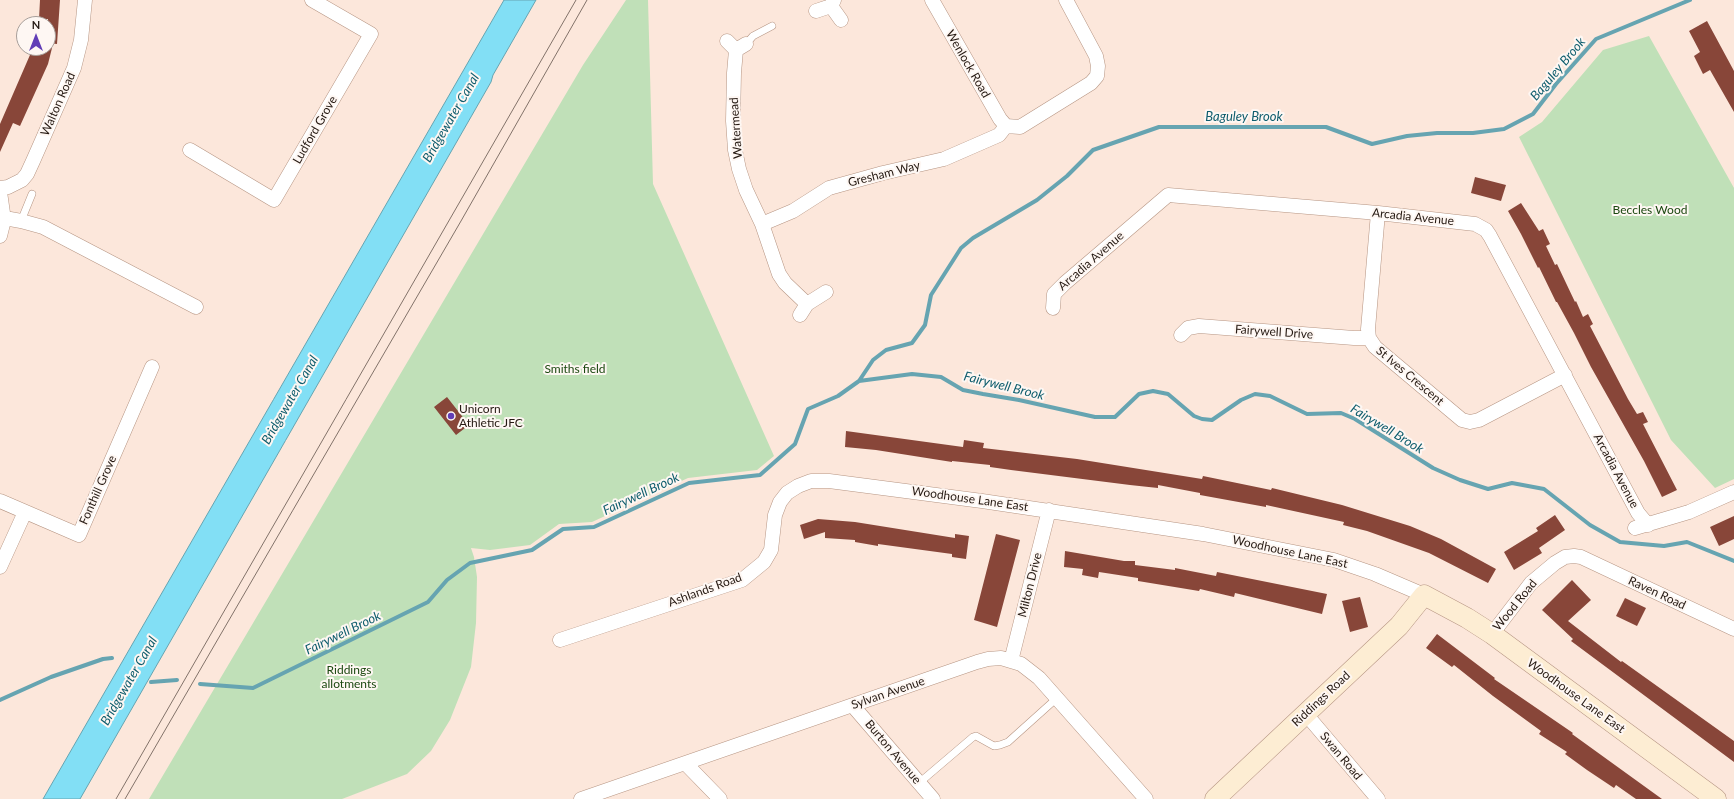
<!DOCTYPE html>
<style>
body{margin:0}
#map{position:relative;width:1734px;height:799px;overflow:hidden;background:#fce7db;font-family:Lato,sans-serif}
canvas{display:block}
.north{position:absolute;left:16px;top:16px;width:40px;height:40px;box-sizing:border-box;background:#fef7f3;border:1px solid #a79e99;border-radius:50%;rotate:0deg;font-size:11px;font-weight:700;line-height:16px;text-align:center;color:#251912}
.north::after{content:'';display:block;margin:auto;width:14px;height:18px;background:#613db6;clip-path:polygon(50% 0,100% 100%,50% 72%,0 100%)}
</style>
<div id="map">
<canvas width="1734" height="799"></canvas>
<div class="north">N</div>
</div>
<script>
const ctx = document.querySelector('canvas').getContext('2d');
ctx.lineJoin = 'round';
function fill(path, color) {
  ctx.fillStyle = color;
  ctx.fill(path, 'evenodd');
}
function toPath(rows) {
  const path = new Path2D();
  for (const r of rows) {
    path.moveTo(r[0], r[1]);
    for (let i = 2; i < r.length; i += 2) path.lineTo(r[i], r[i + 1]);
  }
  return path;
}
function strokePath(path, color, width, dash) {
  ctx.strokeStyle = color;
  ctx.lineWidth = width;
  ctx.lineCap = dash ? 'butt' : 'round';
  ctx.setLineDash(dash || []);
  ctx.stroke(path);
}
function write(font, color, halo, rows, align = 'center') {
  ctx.font = font + ' Lato,sans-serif';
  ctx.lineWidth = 4;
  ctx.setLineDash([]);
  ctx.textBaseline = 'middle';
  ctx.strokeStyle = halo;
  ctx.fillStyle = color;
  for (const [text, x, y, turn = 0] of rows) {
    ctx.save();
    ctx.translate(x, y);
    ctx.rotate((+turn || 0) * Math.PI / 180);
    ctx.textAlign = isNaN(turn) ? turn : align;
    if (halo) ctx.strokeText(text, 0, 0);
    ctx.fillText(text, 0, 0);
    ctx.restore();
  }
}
const green = toPath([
 [626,0,648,0,653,184,774,456,757,470,688,478,592,522,559,524,530,545,490,550,471,548,474,557,477,577,476,623,471,667,450,720,431,751,407,774,342,799,149,799,583,65],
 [1649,36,1734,188,1734,479,1715,488,1671,440,1519,137,1542,122,1603,50]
]);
const water = toPath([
 [504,0,536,0,493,75,491,82,80,799,43,799,504,0]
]);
const stream = toPath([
 [859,381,873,360,886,350,912,343,925,325,931,295,961,248,973,238,1037,200,1067,176,1093,150,1159,127,1326,127,1372,144,1407,136,1437,133,1473,133,1504,129,1533,114,1556,84,1596,39,1690,0],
 [151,682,177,680],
 [200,684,253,688,428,602,447,580,470,563,532,550,563,529,594,527,689,483,760,475,795,444,808,409,838,396,859,381,912,374,941,377,963,390,983,394,1019,400,1095,417,1115,417,1139,394,1153,391,1168,394,1194,416,1202,419,1212,420,1241,400,1255,394,1270,396,1307,414,1341,413,1355,419,1433,468,1460,480,1488,489,1512,483,1544,489,1590,525,1620,542,1664,546,1687,542,1734,561],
 [0,700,51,677,103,659,112,658]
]);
const building = toPath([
 [40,0,60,0,57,44,48,43,48,19,39,19],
 [1707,21,1734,71,1734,112,1710,70,1703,74,1694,56,1700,52,1689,31],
 [33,48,52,48,48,64,20,126,13,123,0,152,0,124],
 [1475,177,1506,185,1501,201,1471,193],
 [1521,203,1539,231,1543,229,1550,244,1546,246,1555,265,1557,264,1575,302,1576,301,1583,317,1588,314,1593,324,1590,326,1628,399,1637,414,1643,412,1648,422,1643,424,1677,490,1662,497,1644,461,1591,367,1574,333,1557,302,1556,302,1539,267,1538,268,1521,234,1508,211],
 [447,397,469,425,456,435,434,407],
 [846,431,963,447,964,440,984,443,983,448,1077,459,1202,479,1203,476,1271,490,1272,488,1342,505,1410,526,1441,539,1496,569,1488,583,1429,553,1367,531,1343,525,1344,522,1266,505,1266,507,1200,495,1200,493,1158,485,1158,488,1130,485,1011,470,990,467,990,465,952,461,952,462,876,450,845,447],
 [1555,515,1565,530,1539,548,1542,553,1514,570,1504,552,1538,531,1536,528],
 [1734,516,1734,539,1719,546,1710,527],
 [818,519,855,522,955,538,955,534,969,536,966,559,952,557,952,554,878,544,878,546,855,542,855,540,825,538,825,532,804,539,800,525],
 [996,534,1020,540,997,627,974,620],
 [1065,551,1124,561,1135,561,1135,565,1175,570,1175,568,1216,576,1217,572,1327,594,1322,614,1235,593,1234,597,1200,589,1199,591,1138,581,1138,578,1099,572,1098,578,1082,575,1083,569,1064,567],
 [1572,580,1591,600,1568,621,1621,662,1622,661,1734,741,1734,762,1571,641,1573,639,1542,610],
 [1360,597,1368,627,1350,632,1342,601],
 [1625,598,1646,608,1637,626,1616,616],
 [1437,634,1495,678,1494,679,1573,733,1572,734,1662,799,1636,799,1616,785,1614,788,1587,770,1565,754,1567,752,1539,734,1541,731,1493,696,1454,665,1452,667,1426,648]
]);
const lane = toPath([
 [746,44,753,36,772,26],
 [21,221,32,194],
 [919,783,973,737,976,736,994,746,1000,745,1008,742,1057,698]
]);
const street = toPath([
 [932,0,1000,119,1006,126],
 [831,6,841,20],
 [816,11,831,6,834,0],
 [727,41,736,50],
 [746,44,736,50,734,73,733,121,735,150,739,169,746,190,762,224,779,274,785,283,807,304,826,292],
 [1006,126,1020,127,1091,83,1097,76,1098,66,1096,56,1066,0],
 [190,150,274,200,371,34,312,0],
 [0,188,8,187,22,180,27,174,33,161,74,68,81,40,85,0],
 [0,192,4,220,0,236],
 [1378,213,1368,329,1369,338,1375,347,1462,420,1470,422,1479,420,1565,375],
 [4,220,10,219,21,221,43,227,196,307],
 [762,224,793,211,829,188,883,173,944,159,999,135,1006,126],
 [1053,308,1054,294,1065,283,1168,195,1378,213,1475,224,1486,230,1490,236,1638,513,1648,525],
 [800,315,807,304],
 [1181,335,1188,328,1199,326,1354,338,1369,338],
 [0,501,79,535,152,367],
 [1635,528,1689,512,1734,492],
 [0,567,25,512],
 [1492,634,1531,583,1555,563,1565,557,1574,556,1581,557,1734,629],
 [560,640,742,580,764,562,771,550,775,515,780,502,787,493,798,486,811,481,829,481,982,501,1203,534,1334,560,1375,574,1424,595],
 [1011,661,1049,510],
 [853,706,933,799],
 [1305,713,1378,799],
 [686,764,720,799],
 [581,799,977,662,988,659,1001,658,1021,664,1039,678,1146,799]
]);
const secondary = toPath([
 [1215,799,1399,626,1424,595,1467,618,1492,634,1716,799]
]);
const tram = toPath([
 [116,799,576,0],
 [125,799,461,221,587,0]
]);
const markers = [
 [451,416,4,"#613db6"]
];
const streetNames = [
 ["Wenlock Road",968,64,60],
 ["Walton Road",58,104,-66],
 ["Watermead",736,128,-94],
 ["Ludford Grove",315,130,-60],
 ["Gresham Way",884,174,-14],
 ["Arcadia Avenue",1413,217,6],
 ["Arcadia Avenue",1091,261,-41],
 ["Fairywell Drive",1274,332,4],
 ["St Ives Crescent",1410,376,40],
 ["Arcadia Avenue",1616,471,62],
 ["Fonthill Grove",98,490,-66],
 ["Woodhouse Lane East",970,499,8],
 ["Woodhouse Lane East",1290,552,12],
 ["Milton Drive",1030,585,-76],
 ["Ashlands Road",705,590,-20],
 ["Raven Road",1657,593,25],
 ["Wood Road",1515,605,-51],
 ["Sylvan Avenue",888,693,-19],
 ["Woodhouse Lane East",1576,696,36],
 ["Riddings Road",1321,699,-43],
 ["Burton Avenue",893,752,50],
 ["Swan Road",1341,756,50]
];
const parkNames = [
 ["Beccles Wood",1650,210],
 ["Smiths field",575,369],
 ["Riddings",349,670],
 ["allotments",349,684]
];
const poiNames = [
 ["Unicorn",459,409],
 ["Athletic JFC",459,423]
];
const waterNames = [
 ["Baguley Brook",1558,69,-50],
 ["Baguley Brook",1244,117],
 ["Bridgewater Canal",451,118,-60],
 ["Fairywell Brook",1004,386,14],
 ["Bridgewater Canal",290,400,-60],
 ["Fairywell Brook",1387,429,31],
 ["Fairywell Brook",641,494,-25],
 ["Fairywell Brook",343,633,-26],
 ["Bridgewater Canal",129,681,-60]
];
fill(green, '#c0e0b8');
fill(water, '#82dff5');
strokePath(water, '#66a4b1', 1);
strokePath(stream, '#66a4b1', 4);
fill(building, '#884639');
strokePath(lane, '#b69583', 8);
strokePath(street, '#b69583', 15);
strokePath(secondary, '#b69583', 21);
strokePath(lane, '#fff', 7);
strokePath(street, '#fff', 14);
strokePath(secondary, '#fdedd3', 20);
strokePath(tram, '#827269', 1);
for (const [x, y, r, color] of markers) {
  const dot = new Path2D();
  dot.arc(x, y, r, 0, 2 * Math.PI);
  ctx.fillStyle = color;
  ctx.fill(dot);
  strokePath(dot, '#fef7f3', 1.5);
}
write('12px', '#251912', '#fef7f3', streetNames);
write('12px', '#1a470f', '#fef7f3', parkNames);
write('12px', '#251912', '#fef7f3', poiNames, 'left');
write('italic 13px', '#0f5d6d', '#fef7f3', waterNames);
</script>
